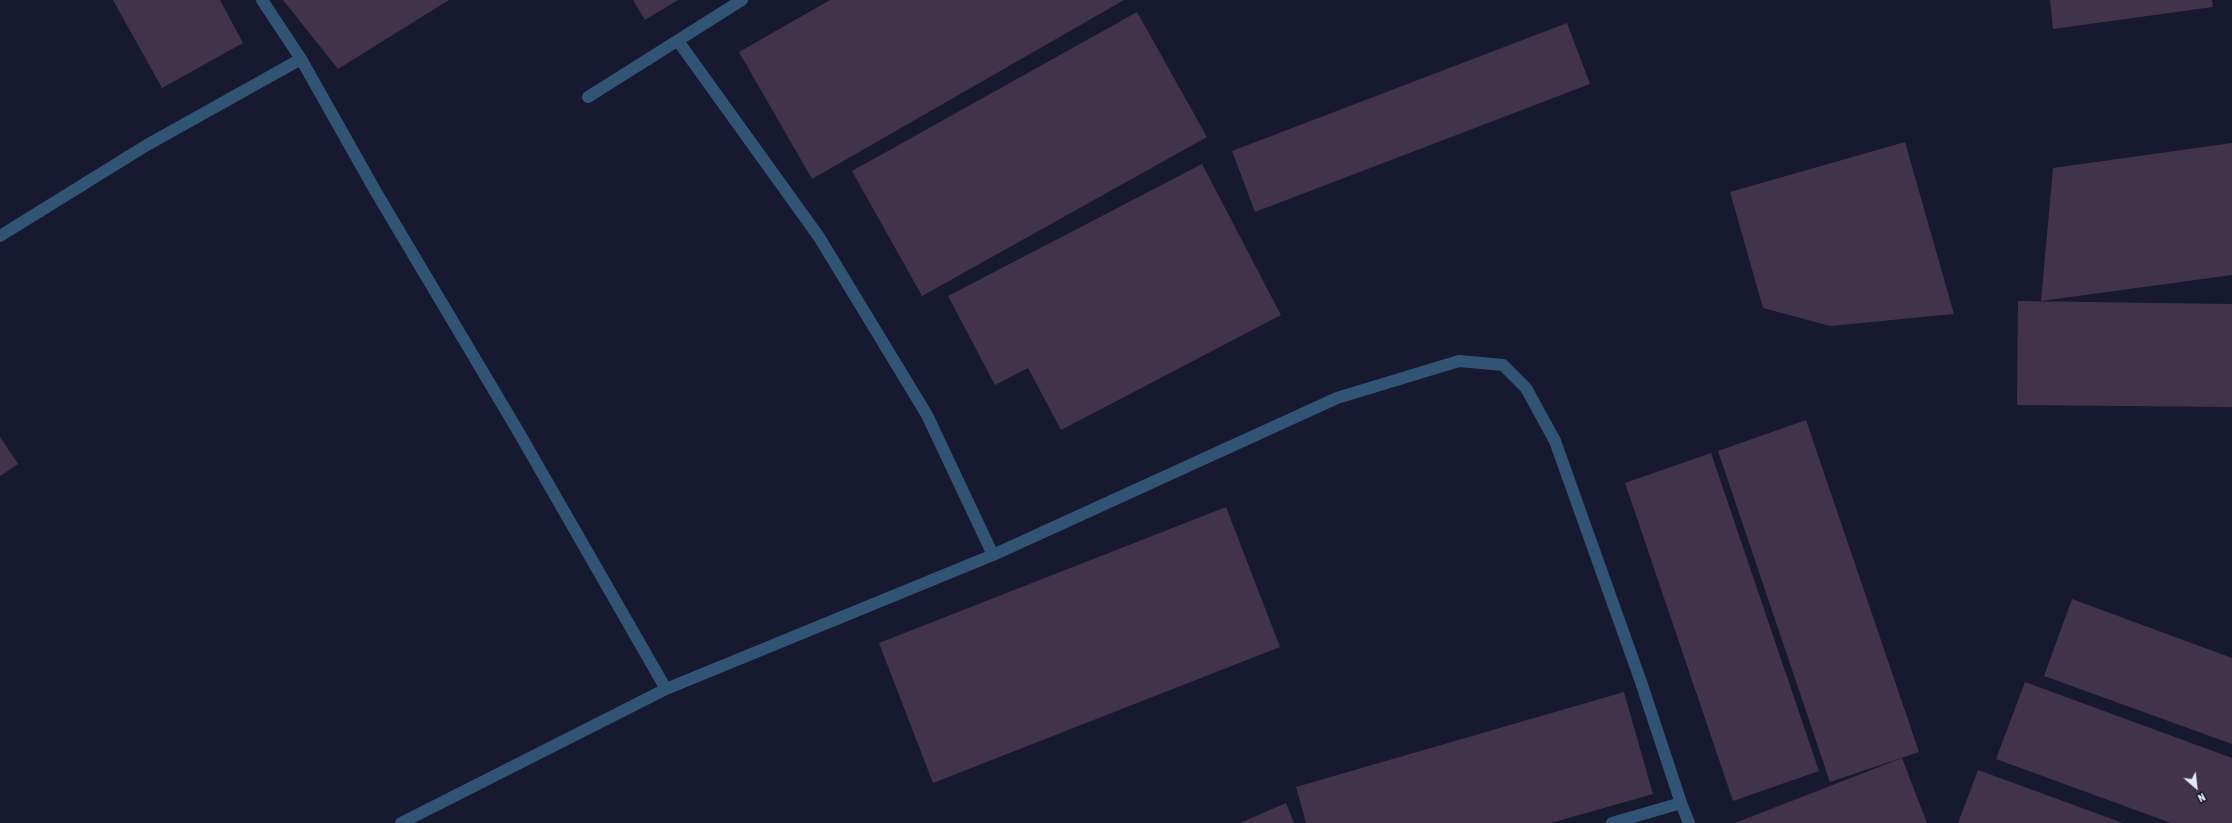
<!DOCTYPE html>
<style>
body{margin:0}
#map{position:relative;width:2232px;height:823px;overflow:hidden;background:#171930;font-family:"Asap Condensed",sans-serif}
canvas{display:block}
.north{position:absolute;left:2176px;top:767px;width:40px;height:40px;-webkit-text-stroke:3px #0f1025;paint-order:stroke;rotate:152deg;font-size:11px;font-weight:700;line-height:16px;text-align:center;color:#e6e9f9}
.north::after{content:'';display:block;margin:auto;width:14px;height:18px;background:#e6e9f9;clip-path:polygon(50% 0,100% 100%,50% 72%,0 100%)}
</style>
<div id="map">
<canvas width="2232" height="823"></canvas>
<div class="north">N</div>
</div>
<script>
const ctx = document.querySelector('canvas').getContext('2d');
ctx.lineJoin = 'round';
function fill(path, color) {
  ctx.fillStyle = color;
  ctx.fill(path, 'evenodd');
}
function toPath(rows) {
  const path = new Path2D();
  for (const r of rows) {
    path.moveTo(r[0], r[1]);
    for (let i = 2; i < r.length; i += 2) path.lineTo(r[i], r[i + 1]);
  }
  return path;
}
function strokePath(path, color, width, dash) {
  ctx.strokeStyle = color;
  ctx.lineWidth = width;
  ctx.lineCap = dash ? 'butt' : 'round';
  ctx.setLineDash(dash || []);
  ctx.stroke(path);
}
const building = toPath([
 [113,0,220,0,243,43,162,88],
 [283,0,449,0,338,69],
 [633,0,678,0,645,20],
 [830,0,1124,0,812,179,739,52],
 [2050,0,2212,0,2213,7,2053,29],
 [1137,12,1207,137,922,296,852,171],
 [1567,23,1590,84,1255,212,1232,151],
 [1905,142,1954,314,1830,326,1763,308,1730,192],
 [2232,143,2232,275,2041,301,2053,168],
 [1202,164,1281,315,1061,430,1028,368,995,385,948,296],
 [2018,301,2232,304,2232,407,2017,405],
 [1806,420,1919,752,1830,782,1718,451],
 [0,437,18,464,0,476],
 [1711,453,1819,771,1733,801,1625,483],
 [1226,507,1280,647,933,783,879,643],
 [2072,599,2232,658,2232,744,2044,676],
 [2025,682,2232,758,2232,823,2171,823,1996,759],
 [1624,692,1653,794,1551,823,1306,823,1296,787],
 [1902,758,1927,823,1735,823],
 [1978,770,2123,823,1958,823],
 [1286,803,1294,823,1240,823]
]);
const service = toPath([
 [262,0,301,59,376,192,518,431,666,689],
 [678,41,819,237,927,415,993,555],
 [588,97,742,0],
 [0,236,147,145,301,59],
 [401,823,666,689,993,555,1337,398,1459,361,1503,365,1526,388,1555,441,1641,682,1681,803],
 [1612,823,1681,803,1689,823]
]);
fill(building, '#40334b');
strokePath(service, '#315475', 12);
</script>
